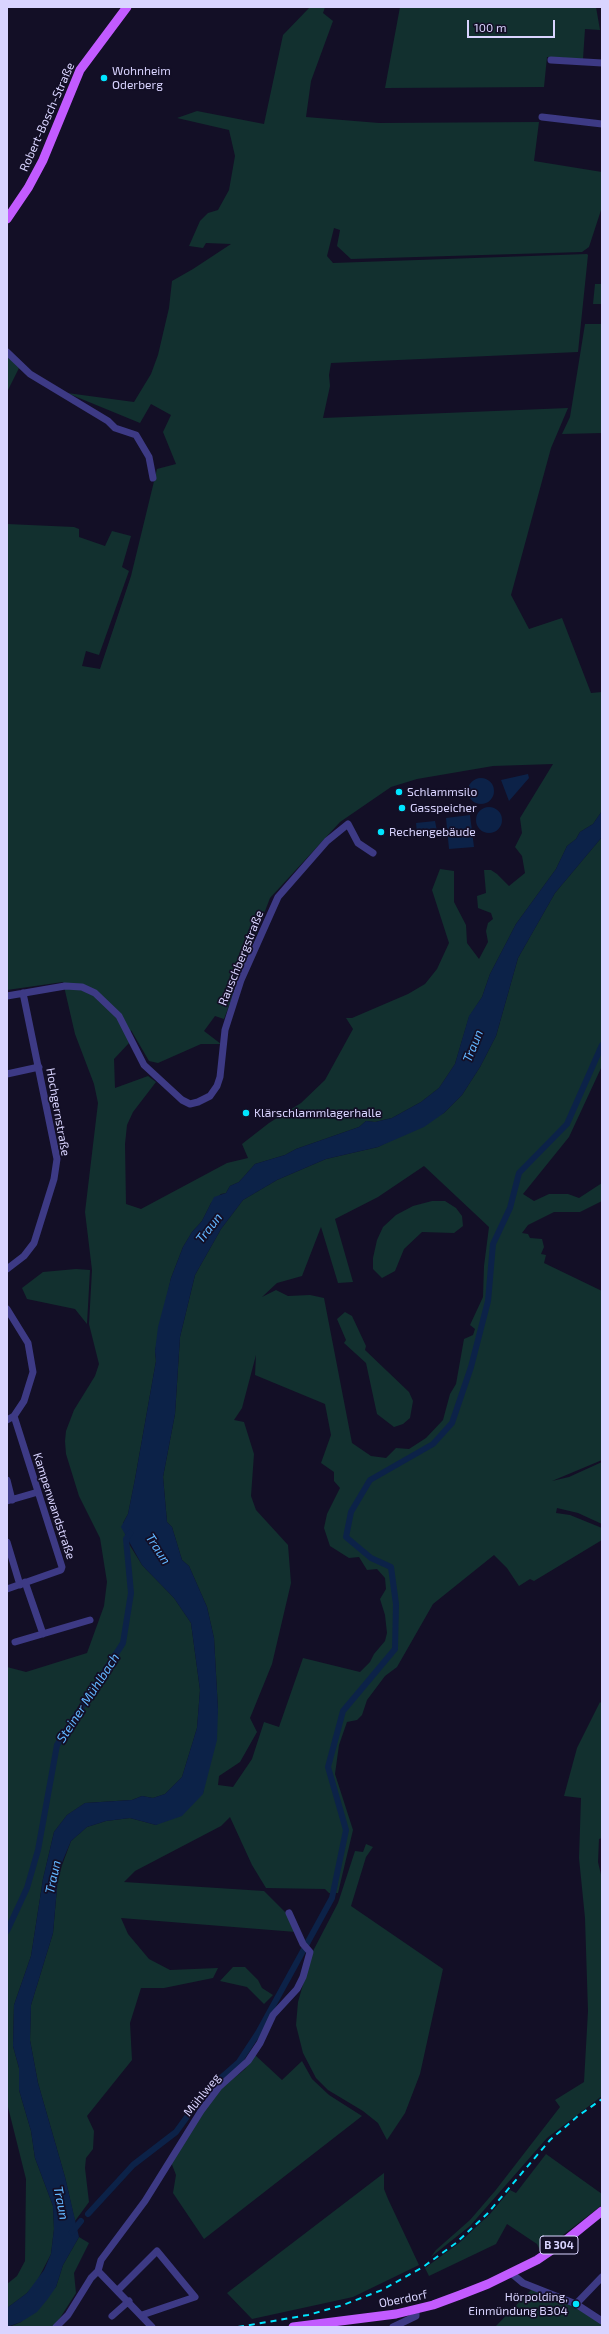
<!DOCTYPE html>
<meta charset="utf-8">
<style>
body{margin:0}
#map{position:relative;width:609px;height:2334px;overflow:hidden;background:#130f26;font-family:"Exo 2",sans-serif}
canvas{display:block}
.frame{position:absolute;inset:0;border:8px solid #d9d4ff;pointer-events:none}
.scale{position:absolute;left:467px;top:20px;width:88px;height:18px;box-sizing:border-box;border:2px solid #d9d4ff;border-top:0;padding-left:5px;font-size:12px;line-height:14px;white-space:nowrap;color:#d9d4ff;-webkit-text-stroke:3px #130f26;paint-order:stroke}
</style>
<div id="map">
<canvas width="609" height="2334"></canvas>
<div class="frame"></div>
<div class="scale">100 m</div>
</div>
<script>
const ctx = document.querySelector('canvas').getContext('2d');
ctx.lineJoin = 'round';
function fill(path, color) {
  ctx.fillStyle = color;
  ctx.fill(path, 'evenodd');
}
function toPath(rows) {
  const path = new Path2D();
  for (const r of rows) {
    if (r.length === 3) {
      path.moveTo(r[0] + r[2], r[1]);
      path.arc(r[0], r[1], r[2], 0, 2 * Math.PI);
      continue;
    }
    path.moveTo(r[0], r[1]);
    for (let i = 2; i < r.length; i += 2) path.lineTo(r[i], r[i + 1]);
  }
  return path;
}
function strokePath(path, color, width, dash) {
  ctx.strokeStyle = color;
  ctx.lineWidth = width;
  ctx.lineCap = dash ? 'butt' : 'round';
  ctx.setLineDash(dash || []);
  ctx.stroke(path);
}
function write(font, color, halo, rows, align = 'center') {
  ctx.font = font + ' "Exo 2",sans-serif';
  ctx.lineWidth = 3.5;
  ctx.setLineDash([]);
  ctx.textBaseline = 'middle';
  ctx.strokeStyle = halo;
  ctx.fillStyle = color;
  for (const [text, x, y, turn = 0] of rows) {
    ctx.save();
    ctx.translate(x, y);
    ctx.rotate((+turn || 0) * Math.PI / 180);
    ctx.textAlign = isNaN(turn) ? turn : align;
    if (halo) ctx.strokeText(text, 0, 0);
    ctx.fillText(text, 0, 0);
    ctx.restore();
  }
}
const green = toPath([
 [310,7,325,7,323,13,333,21,311,81,306,117,379,123,539,122,534,161,602,172,602,207,589,247,582,252,351,259,337,246,340,230,334,228,327,256,333,263,587,254,588,255,578,352,331,363,329,375,330,386,323,418,568,408,551,448,511,595,529,629,562,618,591,693,602,692,602,811,593,824,580,832,576,839,567,846,556,869,516,924,490,974,482,997,469,1017,455,1064,439,1088,421,1102,392,1118,375,1122,366,1121,359,1127,296,1149,285,1155,255,1164,239,1182,230,1186,226,1193,221,1194,211,1203,202,1221,192,1232,183,1247,171,1278,155,1351,156,1361,135,1479,128,1514,123,1523,126,1539,142,1565,174,1598,191,1623,200,1690,197,1728,182,1777,165,1794,153,1798,142,1796,132,1800,85,1803,67,1815,54,1832,43,1879,31,1956,14,2005,13,2046,19,2068,19,2090,31,2131,35,2158,53,2206,54,2229,51,2254,36,2283,27,2293,7,2308,7,2284,17,2276,25,2261,26,2179,7,2103,7,1667,26,1672,87,1653,104,1606,107,1582,100,1538,79,1496,66,1454,65,1441,66,1431,74,1410,95,1376,99,1364,89,1324,92,1270,85,1212,98,1103,94,1084,75,1034,63,982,7,990,7,524,74,527,79,529,79,537,105,546,112,531,131,536,122,567,129,571,99,655,86,651,82,666,100,669,131,576,157,469,176,464,163,432,171,415,151,404,140,423,67,393,134,402,151,374,158,355,169,308,172,281,193,269,231,244,206,243,203,248,189,246,200,221,208,213,218,210,229,190,235,156,229,130,177,118,197,111,264,124,283,35],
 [553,764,520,818,522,833,515,847,522,856,525,873,509,886,497,874,491,870,484,870,486,893,477,896,478,908,491,913,493,919,488,923,486,931,488,942,479,959,467,943,466,925,454,902,454,871,440,869,432,890,449,943,437,969,425,984,408,994,352,1018,346,1018,353,1029,325,1080,301,1103,269,1123,242,1144,248,1158,227,1163,141,1209,126,1204,125,1144,127,1125,133,1112,156,1082,148,1076,115,1088,114,1059,129,1043,131,1030,149,1061,158,1063,201,1044,221,1044,204,1031,215,1016,224,1019,270,898,340,822,391,787,417,779,493,766],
 [400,7,596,7,600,30,585,29,583,59,547,57,544,87,385,88],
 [595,284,602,284,602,304,593,304],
 [585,324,602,324,602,433,562,434,570,417],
 [7,355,19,368,7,392],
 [602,837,602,1066,569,1137,523,1194,534,1201,549,1194,568,1194,579,1198,602,1183,602,1201,580,1212,554,1212,528,1225,522,1233,528,1234,530,1238,542,1239,544,1247,541,1254,546,1255,544,1263,602,1291,602,1460,552,1481,569,1477,602,1462,602,1524,578,1513,557,1508,556,1513,570,1515,602,1528,602,1540,534,1581,530,1579,519,1586,507,1568,494,1555,433,1604,397,1667,385,1676,367,1700,362,1715,357,1720,347,1722,339,1745,335,1774,353,1830,338,1893,329,1893,325,1889,266,1888,252,1865,230,1817,221,1826,135,1871,124,1882,264,1891,287,1914,296,1932,121,1918,128,1934,149,1959,170,1970,218,1968,213,1978,164,1988,141,1988,130,2023,132,2060,87,2116,94,2131,93,2149,86,2158,85,2168,89,2202,75,2221,65,2177,38,2083,30,2040,31,2005,53,1933,58,1876,71,1841,87,1827,106,1821,130,1818,156,1825,203,1793,218,1710,214,1638,207,1607,189,1566,182,1560,172,1527,167,1522,163,1477,175,1414,180,1337,195,1275,221,1229,243,1200,277,1180,326,1159,378,1147,444,1113,462,1095,480,1067,496,1036,518,958,555,893],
 [424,1166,489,1227,484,1266,483,1297,470,1325,475,1329,473,1335,464,1339,456,1384,450,1394,443,1420,426,1438,409,1449,396,1448,386,1458,371,1456,352,1443,324,1298,310,1295,288,1296,276,1290,262,1297,277,1283,302,1276,321,1227,338,1283,353,1282,335,1219,378,1197],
 [256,1355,255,1375,325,1404,331,1435,321,1463,334,1472,334,1481,340,1488,327,1514,324,1528,330,1546,349,1558,359,1557,367,1570,377,1569,385,1578,386,1589,380,1599,385,1615,387,1633,385,1641,374,1654,370,1662,360,1672,303,1658,279,1727,264,1722,252,1759,233,1787,218,1785,219,1776,240,1762,257,1732,250,1718,272,1664,291,1583,288,1545,256,1510,251,1496,254,1454,244,1422,234,1420,242,1408],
 [432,1201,445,1201,456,1208,462,1216,463,1226,454,1233,422,1232,404,1249,395,1271,382,1278,373,1269,373,1258,377,1240,383,1227,396,1215,413,1206],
 [76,1269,90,1270,87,1324,75,1309,27,1299,22,1288,43,1272],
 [345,1312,352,1316,366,1346,365,1350,409,1392,413,1401,410,1418,403,1424,394,1427,377,1414,366,1363,344,1343,346,1340,337,1319],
 [600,1702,602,1704,602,1838,599,1839,598,1862,602,1879,602,2096,547,2138,470,2226,431,2257,436,2250,470,2220,495,2191,560,2107,555,2100,584,2082,588,2011,585,1918,579,1858,581,1798,564,1796,577,1748],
 [366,1844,373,1847,366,1857,351,1906,443,1969,420,2074,405,2113,387,2140,378,2123,363,2111,328,2090,316,2078,303,2053,296,2025,298,2002,312,1953,338,1903,355,1851,363,1852],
 [233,1967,245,1967,258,1980,262,1988,273,1995,264,2004,247,1987,220,1981],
 [255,2055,282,2080,302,2061,312,2079,329,2095,362,2116,204,2239,173,2193,176,2175,171,2162,208,2105,222,2088,245,2069],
 [546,2154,602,2194,602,2205,541,2252,537,2244,507,2224,496,2244,429,2276,425,2268,459,2243,490,2214,510,2190,516,2193],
 [384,2173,384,2189,388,2199,419,2265,353,2297,252,2319,227,2293],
 [79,2237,89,2243,74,2273,76,2293,60,2318,52,2327,9,2327,21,2322,56,2287,63,2265],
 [532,2289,578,2307,602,2324,602,2327,495,2327]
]);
const water = toPath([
 [528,774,529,778,509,801,501,780],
 [481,791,13],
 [489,820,13],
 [602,811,602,837,555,893,518,958,496,1036,480,1067,462,1095,444,1113,424,1127,378,1147,326,1159,277,1180,243,1200,221,1229,195,1275,180,1337,175,1414,163,1477,167,1522,172,1527,182,1560,189,1566,207,1607,214,1638,218,1710,217,1740,203,1794,182,1816,156,1825,130,1818,106,1821,87,1827,71,1841,63,1860,58,1876,53,1933,31,2005,30,2040,38,2083,65,2177,79,2237,63,2265,56,2287,47,2300,37,2312,21,2322,7,2327,7,2308,27,2293,44,2270,51,2254,54,2229,53,2206,35,2158,31,2131,19,2090,19,2068,13,2046,14,2005,31,1956,43,1879,54,1832,67,1815,85,1803,132,1800,142,1796,153,1798,165,1794,182,1777,197,1728,200,1690,191,1623,174,1598,142,1565,121,1527,128,1514,135,1479,156,1361,155,1351,158,1327,171,1278,183,1247,192,1232,202,1221,214,1197,226,1193,230,1186,239,1182,255,1164,285,1155,296,1149,359,1127,366,1121,375,1122,392,1118,421,1102,439,1088,455,1064,469,1016,482,997,490,974,516,924,556,869,567,846,576,839,580,832,593,824],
 [470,815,474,847,449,849,446,818],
 [435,821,437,831,417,833,416,823]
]);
const canal = toPath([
 [7,1931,27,1888,38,1850,57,1745,123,1643,131,1593,126,1539,130,1533],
 [88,2214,133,2165,176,2132,205,2092,239,2062,258,2033,332,1898,346,1830,328,1767,343,1711,395,1649,396,1604,391,1567,371,1558,346,1537,351,1512,370,1480,433,1444,452,1423,471,1367,488,1301,493,1244,510,1208,519,1173,567,1124,602,1045],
 [72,2232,81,2221]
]);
const minor = toPath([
 [551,60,602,63],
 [542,117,602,124],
 [7,352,30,374,108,421,115,428,136,435,149,457,153,478],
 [7,996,65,986,82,987,95,993,119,1016,144,1065,182,1100,190,1104,198,1102,210,1096,217,1086,220,1077,225,1030,241,980,278,897,327,841,348,824,358,843,373,853],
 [7,1074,39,1067],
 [7,1269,24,1256,34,1243,54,1179,57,1159,23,993],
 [7,1309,28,1343,33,1372,24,1401,14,1416,7,1420],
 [7,1480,12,1500],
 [7,1501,38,1492],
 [7,1542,20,1585],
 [25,1582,43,1634],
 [7,1589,61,1570,62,1567,14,1416],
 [15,1642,90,1620],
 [98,2271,152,2327],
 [511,2273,523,2283,576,2304,602,2321],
 [118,2290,157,2251,195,2297,142,2315],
 [576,2304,602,2277],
 [112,2316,129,2301],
 [56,2327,68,2315,91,2278,98,2271,101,2260,145,2201,201,2111,219,2087,248,2061,260,2043,273,2015,297,1989,303,1977,310,1952,303,1944,289,1913],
 [393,2327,416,2316,416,2310]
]);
const major = toPath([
 [7,219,28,188,43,160,80,70,127,7],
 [293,2327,396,2314,433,2305,460,2295,488,2284,537,2260,565,2241,602,2211]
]);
const rail = toPath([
 [238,2327,308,2315,343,2305,382,2290,423,2267,456,2243,487,2214,550,2140,578,2116,602,2099]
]);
const markers = [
 [104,78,4,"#00e5ff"],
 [399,792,4,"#00e5ff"],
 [402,808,4,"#00e5ff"],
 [381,832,4,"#00e5ff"],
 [246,1113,4,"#00e5ff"],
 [576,2304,4,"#00e5ff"]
];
const shields = [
 [559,2245,38]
];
const shieldNames = [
 ["B 304",559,2245]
];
const poiNames = [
 ["Wohnheim",112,71],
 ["Oderberg",112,85],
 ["Schlammsilo",407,792],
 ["Gasspeicher",410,808],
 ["Rechengebäude",389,832],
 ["Klärschlammlagerhalle",254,1113],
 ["Hörpolding,",568,2297,"right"],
 ["Einmündung B304",568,2311,"right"]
];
const streetNames = [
 ["Robert-Bosch-Straße",47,117,-66],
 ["Rauschbergstraße",241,958,-68],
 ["Hochgernstraße",58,1112,80],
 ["Kampenwandstraße",54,1506,72],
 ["Mühlweg",202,2095,-51],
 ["Oberdorf",403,2299,-11]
];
const waterNames = [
 ["Traun",473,1046,-68],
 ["Traun",209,1228,-52],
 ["Traun",158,1549,57],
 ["Steiner Mühlbach",88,1698,-57],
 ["Traun",53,1877,-78],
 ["Traun",61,2203,79]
];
fill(green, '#12302f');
fill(water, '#0c2248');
strokePath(canal, '#0c2248', 6);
strokePath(minor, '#3d3a85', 7);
strokePath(major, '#c25bff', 9);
strokePath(rail, '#00e5ff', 2, [6, 5]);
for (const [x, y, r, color] of markers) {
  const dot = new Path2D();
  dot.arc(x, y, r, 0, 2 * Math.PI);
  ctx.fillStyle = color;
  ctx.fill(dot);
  strokePath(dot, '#130f26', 1.5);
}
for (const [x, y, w] of shields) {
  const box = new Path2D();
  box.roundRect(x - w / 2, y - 9, w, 18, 3);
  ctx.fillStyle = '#130f26';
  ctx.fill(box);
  strokePath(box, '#d9d4ff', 1);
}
write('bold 11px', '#d9d4ff', null, shieldNames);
write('12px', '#d9d4ff', '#130f26', poiNames, 'left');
write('12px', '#d9d4ff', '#130f26', streetNames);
write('italic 13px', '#62b6ff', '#130f26', waterNames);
</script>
